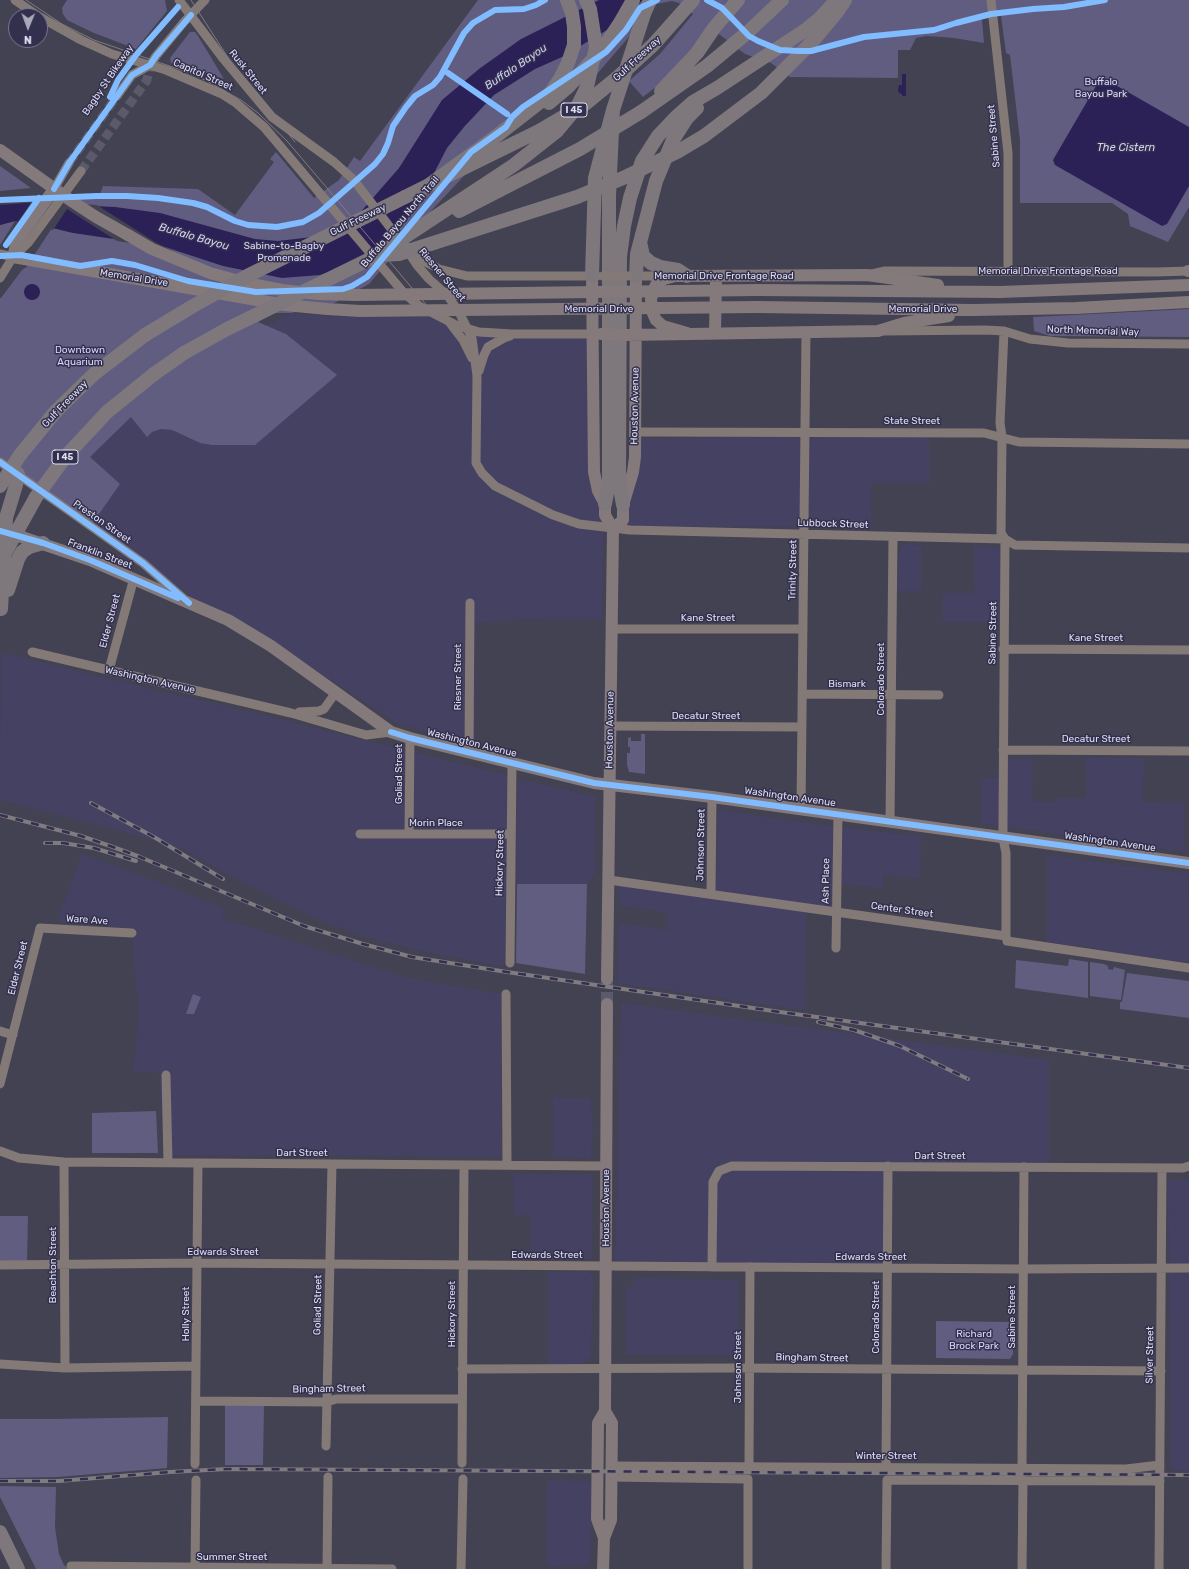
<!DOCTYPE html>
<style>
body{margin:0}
#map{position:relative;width:1189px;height:1569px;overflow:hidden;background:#434252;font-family:Rubik,sans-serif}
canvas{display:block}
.north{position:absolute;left:8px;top:8px;width:40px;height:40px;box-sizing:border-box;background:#33304e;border:1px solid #787690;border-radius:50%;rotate:181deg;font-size:11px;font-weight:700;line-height:16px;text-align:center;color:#dfdff2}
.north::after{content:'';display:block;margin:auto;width:14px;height:18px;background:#a8a8ba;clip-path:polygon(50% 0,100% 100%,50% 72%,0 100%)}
</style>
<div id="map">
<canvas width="1189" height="1569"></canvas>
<div class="north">N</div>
</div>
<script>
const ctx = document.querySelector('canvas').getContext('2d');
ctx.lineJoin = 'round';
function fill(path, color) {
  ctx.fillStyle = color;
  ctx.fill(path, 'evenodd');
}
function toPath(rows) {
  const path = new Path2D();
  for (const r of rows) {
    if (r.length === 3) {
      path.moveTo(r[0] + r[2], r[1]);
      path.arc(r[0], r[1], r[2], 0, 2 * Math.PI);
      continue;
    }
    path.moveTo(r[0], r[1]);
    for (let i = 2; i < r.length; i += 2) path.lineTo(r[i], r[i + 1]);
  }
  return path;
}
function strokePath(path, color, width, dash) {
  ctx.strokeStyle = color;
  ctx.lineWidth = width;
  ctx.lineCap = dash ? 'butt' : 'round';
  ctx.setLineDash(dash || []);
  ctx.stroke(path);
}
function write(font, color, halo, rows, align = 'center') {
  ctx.font = font + ' Rubik,sans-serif';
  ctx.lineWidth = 3;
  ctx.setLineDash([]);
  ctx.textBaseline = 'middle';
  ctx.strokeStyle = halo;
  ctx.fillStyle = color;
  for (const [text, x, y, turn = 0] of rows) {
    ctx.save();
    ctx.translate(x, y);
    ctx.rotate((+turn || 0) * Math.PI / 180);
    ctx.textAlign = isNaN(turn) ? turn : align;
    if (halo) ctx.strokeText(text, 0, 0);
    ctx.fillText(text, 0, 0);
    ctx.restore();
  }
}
const built = toPath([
 [291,313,322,316,432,317,463,330,588,338,588,426,591,471,601,507,603,532,602,620,523,619,476,623,475,746,395,722,234,617,193,598,92,524,90,457,131,417,152,432,161,429,172,430,200,443,212,445,255,445,286,334,267,326],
 [794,435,800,439,802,443,800,523,795,527,627,526,627,504,640,439],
 [929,435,929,483,871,483,871,530,817,527,809,520,808,449,809,443,812,439,817,436],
 [903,544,921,545,921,591,897,591,899,553],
 [974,546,1001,549,1000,622,943,622,943,593,975,593],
 [1,652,154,690,218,704,506,775,508,778,505,967,426,952,359,935,319,920,223,872,184,849,122,831,0,800],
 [1086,758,1144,758,1143,802,1184,803,1184,843,1187,852,981,823,981,778,1000,778,1008,759,1033,759,1032,801,1055,802,1056,798,1086,798],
 [520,779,595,797,595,873,587,884,517,884,517,783],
 [718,810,836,827,834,909,716,892],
 [843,828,921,836,920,879,883,874,883,889,840,883],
 [82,854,171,887,223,908,223,919,405,977,501,994,501,1157,402,1156,400,1153,400,1156,164,1155,159,1072,134,1072,138,1013,132,928,57,922],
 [1047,855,1188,874,1189,962,1174,961,1107,952,1093,948,1047,942],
 [620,884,807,910,806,961,804,1010,617,983,619,923,668,930,668,913,619,905],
 [621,1003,1049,1060,1049,1164,886,1163,885,1266,615,1265],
 [553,1097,590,1098,593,1128,591,1157,589,1158,553,1157],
 [513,1174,590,1174,592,1176,592,1256,591,1258,531,1258,531,1215,514,1215],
 [1168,1180,1189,1180,1189,1470,1171,1470],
 [548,1272,588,1272,591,1274,593,1277,591,1351,591,1356,587,1361,583,1363,576,1365,548,1365],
 [633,1278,738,1280,738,1355,626,1354,626,1289,633,1285],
 [547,1480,591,1481,591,1559,589,1563,585,1565,547,1566]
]);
const green = toPath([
 [67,0,165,0,167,11,136,49,94,33,67,20,63,14,62,8],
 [478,0,1189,0,1189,207,1168,242,1130,226,1128,214,1112,203,1020,203,1020,140,1010,55,1006,53,1001,16,982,19,984,43,954,38,927,36,916,38,910,50,898,50,898,78,790,77,771,63,745,54,711,28,666,79,643,97,629,81,660,54,693,14,679,3,672,1,657,4,592,80,523,113,431,211,369,284,334,303,291,313,275,313,258,322,286,334,337,375,255,445,212,445,200,443,172,430,161,429,152,432,147,437,131,417,90,457,120,484,92,524,0,459,0,298,1,298,22,270,28,266,27,266,52,228,76,195,100,194,103,186,198,189,235,215,274,162,270,159,276,152,314,198,339,180,354,157,360,161],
 [190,32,195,32,198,36,224,79,202,71,183,68,171,63,170,58],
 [0,166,31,188,0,191],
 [15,221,0,245,0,225],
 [1189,309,1189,337,1050,336,1034,331,1033,317],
 [641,734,645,734,645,774,629,772,627,765,627,753,630,753,630,747,628,747,628,738,631,737,631,741,641,741],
 [517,884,587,884,585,974,516,963],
 [1069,959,1088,962,1088,998,1015,988,1016,960,1068,966],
 [1090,962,1104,964,1108,966,1108,969,1113,970,1114,967,1125,970,1121,1000,1090,996],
 [1127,973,1189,981,1189,1018,1120,1009,1120,1002,1122,1002],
 [193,994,201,997,194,1014,186,1014],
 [156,1111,158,1153,92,1153,92,1113],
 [0,1216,28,1216,27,1261,0,1262],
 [936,1321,1013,1322,1013,1354,1010,1359,936,1358],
 [225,1404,264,1404,263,1465,225,1465],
 [168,1417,167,1468,57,1477,0,1478,0,1419,52,1419],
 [0,1486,56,1487,55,1527,59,1554,64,1565,69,1569,36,1569,0,1497]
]);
const water = toPath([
 [599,0,643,0,617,24,562,57,535,69,494,95,464,127,447,148,416,208,390,240,349,265,320,275,282,278,223,266,162,246,73,233,36,224,15,221,0,225,0,205,28,203,115,207,160,213,255,239,278,241,312,237,358,215,399,168,442,100,479,69,521,39],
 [902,74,906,74,906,96,902,96,902,94,899,93,898,90,899,85,902,85],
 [1105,79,1189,127,1189,186,1167,224,1162,226,1055,165,1053,160,1099,81],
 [32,292,8]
]);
const pier = toPath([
 [32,201,97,205,155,242,175,252,162,248,117,241,67,209,53,230,17,223]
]);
const minorTunnel = toPath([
 [69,163,117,96],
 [81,171,147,80,150,65]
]);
const majorTunnel = toPath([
 [607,1004,607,979]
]);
const minor = toPath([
 [15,0,38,16],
 [179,0,222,57,272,117,334,162,353,179,402,243,422,260,439,269,467,276,597,276],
 [991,0,1008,153,1008,271],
 [40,17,81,40,112,54,166,70,222,94,236,103,264,127,403,292,419,306,456,325,479,332,512,334,592,334],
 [117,96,132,75,150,65,156,56,184,22,205,0],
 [54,189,69,163],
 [405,247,417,265,429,279,447,295,459,312,472,338,477,376,476,463,482,473,495,486,553,515,579,524,630,530,1005,539,1015,545,1189,548],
 [0,254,13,257],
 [872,274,885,271,1156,272,1189,271],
 [631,276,668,276],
 [0,278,13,257,28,243,81,171],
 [450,323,463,340,472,358],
 [886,331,985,330,1004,331,1030,339,1068,343,1189,344],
 [1004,331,1000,423,1002,437,1001,533,1005,539,1003,822,1003,838,1006,853,1006,936],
 [479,371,484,355,488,347,504,338,510,336],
 [635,432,984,433,1019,442,1189,444],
 [0,462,143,563,183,598],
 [613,629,803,629],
 [1003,649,1189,650],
 [32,652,291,713,366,735,391,732],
 [109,670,134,578],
 [802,694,939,695],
 [299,712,319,711,324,709,336,692],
 [611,726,802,727],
 [1003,750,1189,751],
 [469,752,470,603],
 [801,809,806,332],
 [890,821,893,537],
 [360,834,511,834],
 [409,834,410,738],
 [609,880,1006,936,1007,941,1189,968],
 [711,894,712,797],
 [836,948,838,814],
 [510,963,512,763],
 [506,994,507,1165],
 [0,1031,13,1035],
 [166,1075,168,1163],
 [0,1084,40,928,132,933],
 [0,1151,19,1158,64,1162,606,1166],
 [64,1162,65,1368],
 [0,1265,197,1263,1023,1269,1189,1268],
 [712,1267,713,1182,719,1171,732,1166,1183,1168,1189,1166],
 [0,1364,65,1368,196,1366],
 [462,1369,739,1368,1161,1371],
 [196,1401,327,1402,336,1399,462,1399],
 [326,1446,332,1164],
 [462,1463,464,1165],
 [195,1464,198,1163],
 [611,1466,1126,1469,1160,1465],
 [749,1466,750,1267],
 [886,1467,888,1166],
 [1022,1468,1024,1167],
 [611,1477,748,1479,748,1569],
 [71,1566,392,1569],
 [195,1569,196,1480],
 [327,1569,328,1477],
 [461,1569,463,1479],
 [886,1569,887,1480,1160,1481],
 [1022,1569,1023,1480],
 [1159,1569,1162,1168]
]);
const major = toPath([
 [0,150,73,202,96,217,128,235],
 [13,257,17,241,54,189],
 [1188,271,1189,271],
 [592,276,594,472,598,491,605,504,605,515,613,529,607,979],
 [758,290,1000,292,1189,285],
 [757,307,973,310,1076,308,1189,302],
 [715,332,716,282],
 [687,333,663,326,656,320,652,311,651,299,654,289,657,283,664,279,675,276,867,275,938,285],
 [627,335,878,331,904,323,949,316],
 [613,529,623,520,623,505,633,472,635,457,636,276],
 [7,532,90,560,228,620,271,646,391,732,410,738,594,783,712,797,1189,863],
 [604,1538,597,1519,598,1423,605,1411,607,1004],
 [603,1569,604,1538,611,1520,612,1423,605,1411]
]);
const highway = toPath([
 [661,91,697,53,714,28,738,0],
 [549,103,568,87,604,47,620,23,633,0],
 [641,112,707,66,748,32,782,0],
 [405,197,429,185,494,138,549,95,560,79,568,63,574,45,574,27,572,13,567,0],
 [640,242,643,256,651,263,660,267,678,270,687,276],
 [592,276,595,178,613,110,644,14,650,0],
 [636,276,637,254,656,181,673,140,687,118,697,108],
 [154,374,184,353],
 [56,411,94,374,145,335],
 [605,504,609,482,609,196,613,110],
 [623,505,619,482,620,257,624,226,630,198,642,161,658,136,676,117,693,102,717,88,807,29,818,20,837,0],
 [8,590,18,559,22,552,29,547,43,543],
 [1,609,6,518,16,485,18,474],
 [0,1532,18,1569]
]);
const tram = toPath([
 [26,0,62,24,94,40,187,72,205,80,241,100,258,113,287,141,429,308],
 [191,0,236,70,295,142]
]);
const rail = toPath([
 [91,803,154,837,223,879],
 [0,815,81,836,113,847,140,857,304,926,363,944,412,957,507,972,780,1012,1189,1068],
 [45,843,63,843,94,848,136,861],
 [818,1022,854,1030,900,1046,968,1079],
 [0,1481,59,1481,170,1472,227,1469,1189,1475]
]);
const minorBridge = toPath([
 [603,276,628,276]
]);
const majorBridge = toPath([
 [128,235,152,249,210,273,246,283,282,290,318,294,355,295,758,290],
 [13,257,285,305,327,309,360,311,757,307],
 [601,334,627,335]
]);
const highwayBridge = toPath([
 [429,185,539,131,585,104,618,77,653,45,693,0],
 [459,211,580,149,641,112],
 [378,255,399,254,577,197,623,178,677,152,704,136,761,93,812,42,837,12,845,0],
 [145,335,193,306,247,276,405,197],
 [184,353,227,329,376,256,514,165,557,131,577,107,587,87,596,47,590,9,586,0],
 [0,486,20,455,56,411],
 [0,562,36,497,66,456,107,412,154,374]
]);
const cycleway = toPath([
 [707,0,722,8,749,36,758,41,780,50,799,51,811,51,864,37,934,30,956,23,991,14,1033,9,1064,7,1105,0],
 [448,73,507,114],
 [110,97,118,80,136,55,178,7],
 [54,189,69,163,132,75,150,65,156,56,191,15],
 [0,200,97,196,127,196,158,198,193,203,207,207,235,221,248,225,277,227,303,222,319,213,375,164,383,154,388,143,393,126,406,107,415,96,433,85,440,77,464,33,473,23,495,10,524,9,536,5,545,0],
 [6,245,39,198],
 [0,256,21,255,80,266,112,261,135,265,188,281,256,292,343,289,352,286,367,277,471,152,506,127,512,117,523,107,606,52,626,30,640,8,657,0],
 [0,462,143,563,189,603],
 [0,531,43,543,90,560,178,598],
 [391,732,410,738,594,783,712,797,1189,863]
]);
const shields = [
 [574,110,26],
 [65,457,26]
];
const shieldNames = [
 ["I 45",574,110],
 ["I 45",65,457]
];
const streetNames = [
 ["Gulf Freeway",637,59,-43],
 ["Rusk Street",248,72,51],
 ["Capitol Street",203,75,24],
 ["Bagby St Bikeway",108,80,-56],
 ["Sabine Street",994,136,-95],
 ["Gulf Freeway",358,220,-26],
 ["Buffalo Bayou North Trail",400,222,-50],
 ["Memorial Drive Frontage Road",1048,271],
 ["Riesner Street",442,275,50],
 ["Memorial Drive Frontage Road",724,276],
 ["Memorial Drive",134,278,9],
 ["Memorial Drive",599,309],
 ["Memorial Drive",923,309],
 ["North Memorial Way",1093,331,2],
 ["Gulf Freeway",65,404,-46],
 ["Houston Avenue",635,406,-89],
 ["State Street",912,421],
 ["Preston Street",102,522,35],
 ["Lubbock Street",833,524,2],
 ["Franklin Street",100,554,21],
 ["Trinity Street",793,570,-89],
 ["Kane Street",708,618],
 ["Elder Street",110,621,-75],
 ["Sabine Street",993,633,-89],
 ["Kane Street",1096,638],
 ["Riesner Street",458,677,-90],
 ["Colorado Street",881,679,-90],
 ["Washington Avenue",150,680,13],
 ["Bismark",847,684],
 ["Decatur Street",706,716],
 ["Houston Avenue",610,730,-89],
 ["Decatur Street",1096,739],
 ["Washington Avenue",472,743,14],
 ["Goliad Street",399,774,-90],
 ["Washington Avenue",790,797,8],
 ["Morin Place",436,823],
 ["Washington Avenue",1110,842,8],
 ["Johnson Street",701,845,-89],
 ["Hickory Street",500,863,-89],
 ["Ash Place",826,881,-89],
 ["Center Street",902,910,8],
 ["Ware Ave",87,920,4],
 ["Elder Street",18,968,-76],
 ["Dart Street",302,1153],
 ["Dart Street",940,1156],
 ["Houston Avenue",606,1208,-90],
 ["Edwards Street",223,1252],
 ["Edwards Street",547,1255],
 ["Edwards Street",871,1257],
 ["Beachton Street",53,1265,-90],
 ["Goliad Street",318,1305,-89],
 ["Holly Street",186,1314,-90],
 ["Hickory Street",452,1314,-90],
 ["Colorado Street",876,1317,-90],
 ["Sabine Street",1012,1317,-90],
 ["Silver Street",1150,1355,-89],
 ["Bingham Street",812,1358,1],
 ["Johnson Street",738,1367,-90],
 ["Bingham Street",329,1389,-1],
 ["Winter Street",886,1456],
 ["Summer Street",232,1557]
];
const parkNames = [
 ["Buffalo",1101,82],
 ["Bayou Park",1101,94],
 ["Sabine-to-Bagby",284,246],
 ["Promenade",284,258],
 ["Downtown",80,350],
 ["Aquarium",80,362],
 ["Richard",974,1334],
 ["Brock Park",974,1346]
];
const waterNames = [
 ["Buffalo Bayou",516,67,-34],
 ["The Cistern",1126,148],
 ["Buffalo Bayou",194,237,16]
];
fill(built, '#454163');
fill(green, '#605d81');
fill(water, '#2c2157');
fill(pier, '#434252');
strokePath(minorTunnel, '#5a5a6a', 9, [9, 4.5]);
strokePath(majorTunnel, '#5a5a6a', 12, [12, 6]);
strokePath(minor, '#837977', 9);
strokePath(major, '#84797b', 12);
strokePath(highway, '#7e787d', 14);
strokePath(tram, '#807b80', 1);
strokePath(rail, '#807b80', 4);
strokePath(rail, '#33304e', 2.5, [8]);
strokePath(minorBridge, '#837977', 9);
strokePath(majorBridge, '#84797b', 12);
strokePath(highwayBridge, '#7e787d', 14);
strokePath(cycleway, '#80bcff', 6);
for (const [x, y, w] of shields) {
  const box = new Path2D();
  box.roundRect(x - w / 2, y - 7, w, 14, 3);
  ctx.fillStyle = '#33304e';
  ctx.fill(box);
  strokePath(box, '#dfdff2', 1);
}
write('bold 9px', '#dfdff2', null, shieldNames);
write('10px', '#dfdff2', '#33304e', streetNames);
write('10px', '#d9d7fe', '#33304e', parkNames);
write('italic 11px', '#d2d0f6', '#33304e', waterNames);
</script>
